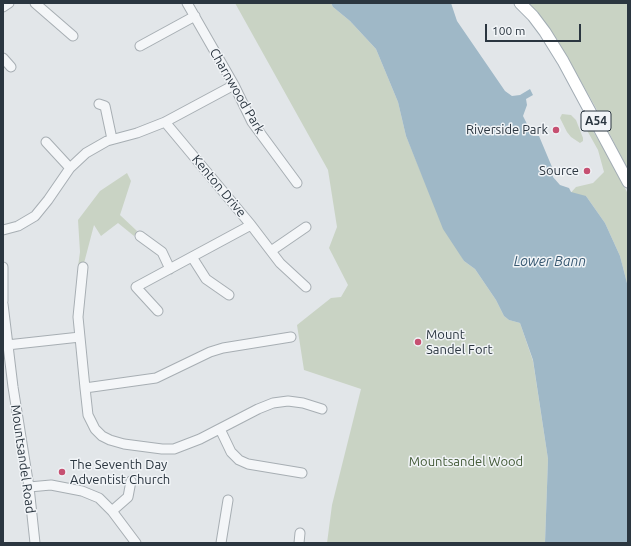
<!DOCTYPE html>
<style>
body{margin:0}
#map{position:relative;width:631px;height:546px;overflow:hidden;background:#e2e6e9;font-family:Ubuntu,sans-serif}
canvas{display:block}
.frame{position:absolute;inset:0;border:4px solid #2b3640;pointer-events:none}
.scale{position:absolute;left:485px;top:24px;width:96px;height:18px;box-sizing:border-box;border:2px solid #2b3640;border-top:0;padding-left:5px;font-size:12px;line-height:14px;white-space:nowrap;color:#2b3640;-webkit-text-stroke:3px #f1f4f7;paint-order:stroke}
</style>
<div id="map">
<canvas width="631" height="546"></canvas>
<div class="frame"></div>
<div class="scale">100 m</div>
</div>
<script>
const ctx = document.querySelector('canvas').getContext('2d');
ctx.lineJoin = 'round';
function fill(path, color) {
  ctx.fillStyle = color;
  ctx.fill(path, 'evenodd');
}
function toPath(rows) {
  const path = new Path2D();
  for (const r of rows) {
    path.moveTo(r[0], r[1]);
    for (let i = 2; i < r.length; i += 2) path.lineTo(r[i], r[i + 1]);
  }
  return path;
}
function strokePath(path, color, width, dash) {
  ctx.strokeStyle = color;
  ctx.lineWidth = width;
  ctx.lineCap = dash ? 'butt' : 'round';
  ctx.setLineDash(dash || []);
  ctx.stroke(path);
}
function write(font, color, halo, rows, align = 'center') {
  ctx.font = font + ' Ubuntu,sans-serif';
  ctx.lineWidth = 3;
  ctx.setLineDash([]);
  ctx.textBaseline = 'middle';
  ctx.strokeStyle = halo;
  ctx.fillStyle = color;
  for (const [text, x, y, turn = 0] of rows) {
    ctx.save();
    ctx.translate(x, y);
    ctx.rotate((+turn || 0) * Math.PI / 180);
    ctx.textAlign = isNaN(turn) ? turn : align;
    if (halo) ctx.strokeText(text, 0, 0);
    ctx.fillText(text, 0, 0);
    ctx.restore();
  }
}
const green = toPath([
 [235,3,331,3,333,7,350,21,376,49,398,102,406,136,422,175,464,261,475,269,496,300,504,316,509,320,520,323,533,361,548,459,545,543,327,543,332,505,361,389,304,370,297,325,331,298,341,297,348,285,329,248,337,227,328,170],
 [525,3,628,3,628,170,601,117,557,39],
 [562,114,571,115,576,120,583,138,583,141,580,143,571,137,567,132,560,118],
 [588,123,612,162,628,194,628,287,620,256,605,223,586,196,566,198,576,187,593,183,604,172,598,150,584,125],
 [127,173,131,181,120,215,137,231,134,236,118,223,101,236,94,225,83,267,78,267,80,252,78,220,100,191]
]);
const water = toPath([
 [331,3,451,3,457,21,505,91,512,96,520,95,530,89,533,95,526,99,527,105,523,116,533,136,539,136,552,167,553,177,560,185,569,188,571,192,586,196,605,223,620,256,628,287,628,543,545,543,548,459,533,360,520,323,509,320,504,316,496,300,475,269,464,261,443,229,406,136,398,102,376,49,350,21,333,7]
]);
const minor = toPath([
 [35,3,73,36],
 [187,3,234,85,252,122,297,183],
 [3,7,9,3],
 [140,46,195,16],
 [3,58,11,67],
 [99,104,105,106,112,139],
 [165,122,251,225,280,263,306,287],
 [46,142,70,168],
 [3,230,18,226,35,216,48,200,70,168,86,153,107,141,137,133,165,122,234,85],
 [140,236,162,252,170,269],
 [271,251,306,227],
 [192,257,206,279,229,295],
 [3,267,3,301],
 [83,267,78,317,85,388,88,415,95,429,102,436,110,440,124,444,162,449,174,449,200,439,258,409,273,403,288,401,303,403,322,409],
 [3,304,13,387,29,487,35,543],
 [158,311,136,287,251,225],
 [7,345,80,337],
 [85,388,156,378,210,352,223,348,291,337],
 [220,429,231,452,239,460,248,464,302,473],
 [29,487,51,485,82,491,99,498,112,511,136,543],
 [112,511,128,497,131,481],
 [221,543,228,500],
 [299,543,300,533]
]);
const major = toPath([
 [520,3,533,16,545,32,563,61,628,182]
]);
const markers = [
 [556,130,4,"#c65071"],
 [587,171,4,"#c65071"],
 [418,342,4,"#c65071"],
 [62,472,4,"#c65071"]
];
const shields = [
 [596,121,30]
];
const shieldNames = [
 ["A54",596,121]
];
const streetNames = [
 ["Charnwood Park",237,91,60],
 ["Kenton Drive",219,186,50],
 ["Mountsandel Road",23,459,82]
];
const poiNames = [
 ["Riverside Park",548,130],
 ["Source",579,171],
 ["Mount",426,335,"left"],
 ["Sandel Fort",426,350,"left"],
 ["The Seventh Day",70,465,"left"],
 ["Adventist Church",70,480,"left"]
];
const parkNames = [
 ["Mountsandel Wood",466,462]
];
const waterNames = [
 ["Lower Bann",550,261]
];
fill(green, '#c9d3c4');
fill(water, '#9fb8c7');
strokePath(minor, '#a7aeb3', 11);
strokePath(major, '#a2acb4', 13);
strokePath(minor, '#f4f6f8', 9);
strokePath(major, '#fff', 11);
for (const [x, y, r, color] of markers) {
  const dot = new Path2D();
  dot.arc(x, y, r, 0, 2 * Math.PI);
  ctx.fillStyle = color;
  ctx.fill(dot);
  strokePath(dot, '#f1f4f7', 1.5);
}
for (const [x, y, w] of shields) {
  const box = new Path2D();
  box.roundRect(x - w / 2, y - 10, w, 20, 3);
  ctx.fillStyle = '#f1f4f7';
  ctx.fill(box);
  strokePath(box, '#2b3640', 1);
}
write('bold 12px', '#2b3640', null, shieldNames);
write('13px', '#2b3640', '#f1f4f7', streetNames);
write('13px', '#2b3640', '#f1f4f7', poiNames, 'right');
write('13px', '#445b39', '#f1f4f7', parkNames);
write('italic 14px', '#385972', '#f1f4f7', waterNames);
</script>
